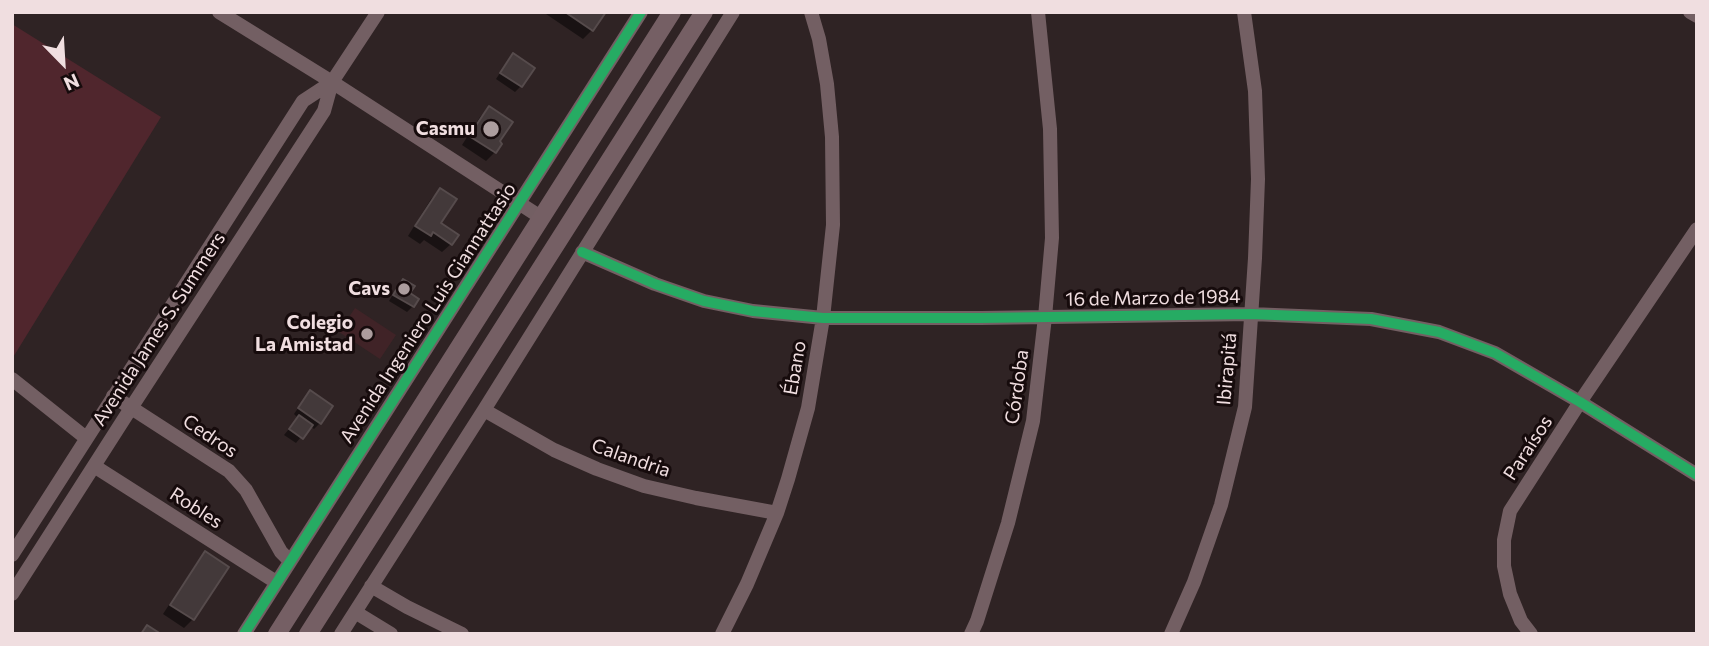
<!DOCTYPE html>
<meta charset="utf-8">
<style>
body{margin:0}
#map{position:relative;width:1709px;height:646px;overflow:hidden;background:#2f2324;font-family:Commissioner,sans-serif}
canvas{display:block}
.frame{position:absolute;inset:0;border:14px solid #f0dee0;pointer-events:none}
.north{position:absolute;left:28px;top:28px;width:70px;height:70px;-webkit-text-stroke:5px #160b0c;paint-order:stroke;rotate:156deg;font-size:19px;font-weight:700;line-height:28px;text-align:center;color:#f0dee0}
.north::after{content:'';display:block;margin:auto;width:24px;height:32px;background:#f0dee0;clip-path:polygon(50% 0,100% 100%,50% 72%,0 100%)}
</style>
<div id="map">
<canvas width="1709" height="646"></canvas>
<div class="frame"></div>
<div class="north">N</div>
</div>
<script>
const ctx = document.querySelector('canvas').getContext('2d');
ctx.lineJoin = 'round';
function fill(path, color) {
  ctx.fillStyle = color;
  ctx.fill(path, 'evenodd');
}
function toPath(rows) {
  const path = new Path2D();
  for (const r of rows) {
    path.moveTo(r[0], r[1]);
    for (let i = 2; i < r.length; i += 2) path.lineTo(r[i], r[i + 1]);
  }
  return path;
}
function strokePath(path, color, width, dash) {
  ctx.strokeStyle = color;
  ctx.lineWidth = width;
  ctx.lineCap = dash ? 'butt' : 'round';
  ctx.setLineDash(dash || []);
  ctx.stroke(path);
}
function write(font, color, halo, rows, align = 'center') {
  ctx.font = font + ' Commissioner,sans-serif';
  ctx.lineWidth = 6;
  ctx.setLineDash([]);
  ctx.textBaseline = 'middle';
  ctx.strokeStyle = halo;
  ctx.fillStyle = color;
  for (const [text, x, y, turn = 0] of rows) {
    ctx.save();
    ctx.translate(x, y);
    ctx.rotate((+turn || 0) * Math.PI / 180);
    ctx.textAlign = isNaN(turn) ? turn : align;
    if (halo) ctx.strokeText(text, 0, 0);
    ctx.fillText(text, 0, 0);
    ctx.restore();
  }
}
const built = toPath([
 [355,308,396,335,380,359,339,332]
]);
const green = toPath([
 [12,24,161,117,12,359]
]);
const shadow = toPath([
 [548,12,604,12,592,30,583,39,546,14],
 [508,61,521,86,515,92,496,79],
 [489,109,498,141,495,152,486,161,462,145,480,117],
 [440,190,438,224,451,244,442,252,424,240,420,244,408,236,431,199],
 [403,281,413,306,407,312,389,301,398,286],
 [305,398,320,423,314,429,310,426,296,443,284,435,298,418,294,414],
 [206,553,193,619,184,628,163,614,197,562]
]);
const building = toPath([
 [565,12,606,12,593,31,565,12],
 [513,53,535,68,522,87,500,73,513,53],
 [489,106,513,122,500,141,502,144,496,153,469,136,489,106],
 [440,188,457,199,441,223,459,235,452,245,433,232,431,236,415,226,440,188],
 [403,279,415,286,410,293,419,299,414,307,393,295,403,279],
 [310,390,333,406,321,424,298,408,310,390],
 [299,415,313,425,303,439,289,429,299,415],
 [205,551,229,567,194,620,170,605,205,551],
 [147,625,161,634,141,634,147,625]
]);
const minor = toPath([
 [219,12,332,82,542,218],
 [1690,12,1697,16],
 [582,252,655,284,704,301,753,311,823,318,981,318,1251,314,1371,319,1439,332,1495,353,1580,402,1697,475],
 [12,379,86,438],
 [113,396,229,471,246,490,281,552,290,561],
 [484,410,554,450,597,469,644,486,696,498,777,513],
 [94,466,276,582],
 [12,555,303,101,332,82],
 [371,586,407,607,462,634],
 [12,594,131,408,324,111,332,82,378,12],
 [355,612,391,634],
 [244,634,641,12],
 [341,634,484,410,733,12],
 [722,634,747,584,777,513,788,479,808,408,823,318,833,225,832,137,827,84,819,39,811,12],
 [971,634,977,621,1008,523,1033,421,1045,317,1052,238,1050,129,1038,12],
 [1171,634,1194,582,1221,505,1245,407,1255,258,1258,179,1255,91,1244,12],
 [1531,634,1521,621,1510,594,1504,566,1504,540,1510,511,1580,402,1697,229]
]);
const major = toPath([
 [277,634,672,12],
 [308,634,704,12]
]);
const cycleway = toPath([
 [582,252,655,284,704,301,753,311,823,318,981,318,1251,314,1371,319,1439,332,1495,353,1580,402,1697,475],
 [244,634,641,12]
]);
const markers = [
 [491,129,9,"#ac9d9e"],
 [404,289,7,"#ac9d9e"],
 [367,334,7,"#ac9d9e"]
];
const poiNames = [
 ["Casmu",475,129],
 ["Cavs",390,289],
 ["Colegio",353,323],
 ["La Amistad",353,345]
];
const streetNames = [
 ["16 de Marzo de 1984",1153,298,-1],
 ["Avenida Ingeniero Luis Giannattasio",428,313,-57],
 ["Avenida James S. Summers",159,329,-57],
 ["Ébano",795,368,-80],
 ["Ibirapitá",1227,369,-85],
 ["Córdoba",1017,387,-82],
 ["Cedros",210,436,34],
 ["Paraísos",1528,448,-57],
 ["Calandria",631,458,19],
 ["Robles",196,508,33]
];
fill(built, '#402327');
fill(green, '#50262d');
fill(shadow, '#0007');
fill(building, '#43393a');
strokePath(building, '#564b4c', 2);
strokePath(minor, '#735f63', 14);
strokePath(major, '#755f64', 18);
strokePath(cycleway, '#26ab63', 10);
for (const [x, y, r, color] of markers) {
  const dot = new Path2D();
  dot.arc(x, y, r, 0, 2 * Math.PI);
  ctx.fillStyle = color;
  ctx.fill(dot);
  strokePath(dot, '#160b0c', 2.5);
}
write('bold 19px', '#f0dee0', '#160b0c', poiNames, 'right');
write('19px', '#f0dee0', '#160b0c', streetNames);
</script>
